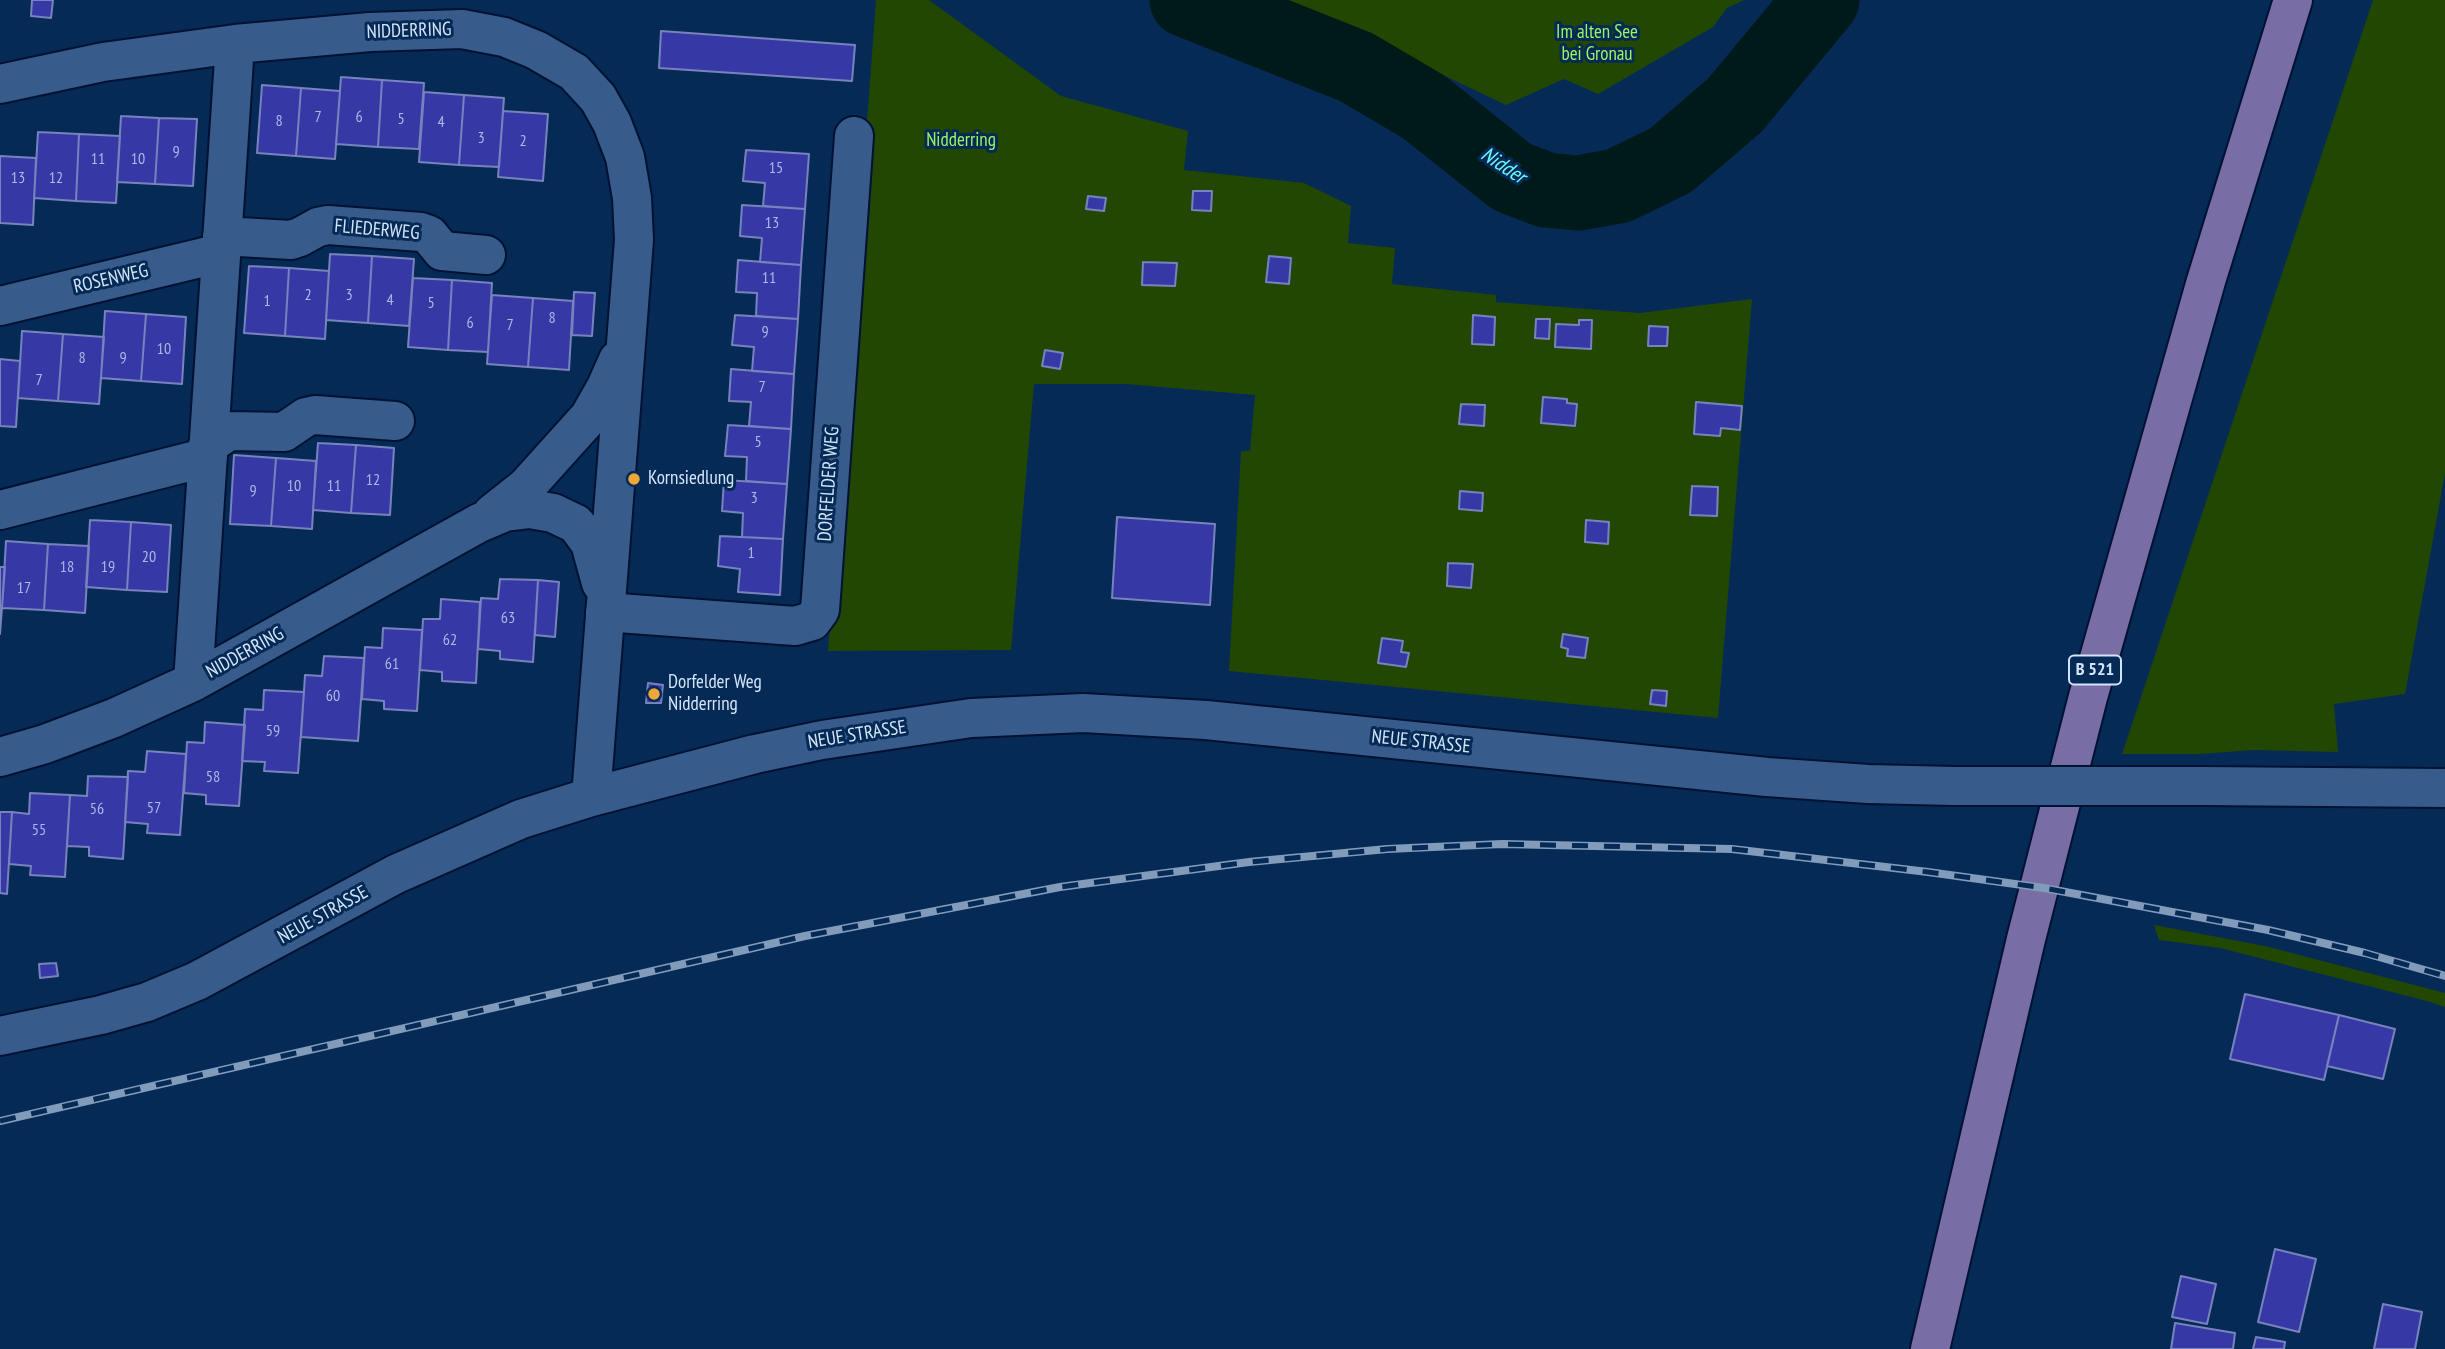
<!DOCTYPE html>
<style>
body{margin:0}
canvas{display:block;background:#042a55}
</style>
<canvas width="2445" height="1349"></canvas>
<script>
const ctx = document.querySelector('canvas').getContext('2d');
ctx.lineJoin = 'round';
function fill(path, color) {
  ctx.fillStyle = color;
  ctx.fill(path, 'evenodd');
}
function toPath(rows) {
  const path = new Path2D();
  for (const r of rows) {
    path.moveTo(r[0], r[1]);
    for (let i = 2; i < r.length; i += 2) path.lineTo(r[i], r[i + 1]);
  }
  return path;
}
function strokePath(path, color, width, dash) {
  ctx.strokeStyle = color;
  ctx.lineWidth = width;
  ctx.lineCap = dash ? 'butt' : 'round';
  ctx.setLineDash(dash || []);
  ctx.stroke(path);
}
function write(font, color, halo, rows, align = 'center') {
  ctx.font = font + ' "PT Sans Narrow",sans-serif';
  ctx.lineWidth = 6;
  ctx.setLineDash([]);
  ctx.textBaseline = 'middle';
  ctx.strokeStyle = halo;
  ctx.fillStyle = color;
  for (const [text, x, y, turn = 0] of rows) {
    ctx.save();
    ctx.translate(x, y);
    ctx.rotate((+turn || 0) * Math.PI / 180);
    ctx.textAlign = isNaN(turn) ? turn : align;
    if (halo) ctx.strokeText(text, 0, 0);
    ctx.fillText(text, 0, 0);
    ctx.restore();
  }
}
const green = toPath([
 [876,0,929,0,1061,96,1188,131,1184,170,1304,183,1351,206,1348,243,1395,248,1392,284,1496,295,1496,302,1640,313,1752,299,1718,718,1229,671,1241,451,1250,451,1255,395,1126,384,1034,384,1011,650,828,651],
 [1286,0,1744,0,1727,8,1713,27,1598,94,1564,79,1506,105],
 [2373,0,2445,0,2445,473,2405,694,2334,704,2338,752,2254,750,2199,754,2122,754],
 [2154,925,2265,946,2445,993,2445,1007,2427,1001,2220,948,2159,940]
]);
const river = toPath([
 [1187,0,1356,67,1424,107,1512,177,1546,190,1578,193,1618,186,1671,160,1735,105,1822,0]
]);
const building = toPath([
 [32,0,53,0,51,18,31,16,32,0],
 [661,31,855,45,852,81,659,68,661,31],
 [341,77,382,80,378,147,336,144,341,77],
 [382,80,424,83,419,149,378,147,382,80],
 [262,85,301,88,296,156,257,153,262,85],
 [301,88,340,91,335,159,296,156,301,88],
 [424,92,464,95,459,165,419,162,424,92],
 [464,95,504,98,499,167,459,165,464,95],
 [503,111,548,114,543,181,498,177,503,111],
 [121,116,159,118,155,184,117,182,121,116],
 [159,118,197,119,193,186,155,184,159,118],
 [38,132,79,134,76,201,34,198,38,132],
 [79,134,120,136,116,203,76,201,79,134],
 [746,150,809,154,805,209,763,206,765,183,743,181,746,150],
 [0,156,36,158,33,225,0,223,0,156],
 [1193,191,1212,191,1211,211,1192,210,1193,191],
 [1088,196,1106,198,1104,211,1086,209,1088,196],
 [742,205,805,209,801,265,760,262,762,238,740,236,742,205],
 [330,254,372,256,368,323,326,320,330,254],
 [372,256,414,259,409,326,368,323,372,256],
 [1269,256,1291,258,1289,284,1266,282,1269,256],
 [738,260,801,265,798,319,756,316,757,293,736,292,738,260],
 [1143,262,1177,263,1175,286,1142,285,1143,262],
 [249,266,289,268,285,336,244,333,249,266],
 [289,268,329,271,325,339,285,336,289,268],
 [413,278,452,280,448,350,408,347,413,278],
 [452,280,492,283,488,352,448,350,452,280],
 [574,292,595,293,592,336,572,335,574,292],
 [492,295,533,298,528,367,487,364,492,295],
 [533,298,573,301,569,370,528,367,533,298],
 [105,311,146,314,141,381,101,378,105,311],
 [146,314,186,317,182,384,141,381,146,314],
 [735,315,798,319,794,374,752,371,754,347,732,345,735,315],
 [1473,315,1495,317,1494,345,1472,344,1473,315],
 [1536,319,1550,319,1549,339,1535,338,1536,319],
 [1579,320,1592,320,1591,349,1555,347,1556,324,1579,325,1579,320],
 [1649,326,1668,327,1667,346,1648,346,1649,326],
 [22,331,63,334,58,401,18,398,22,331],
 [63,334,104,337,99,404,58,401,63,334],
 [1045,350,1063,353,1060,369,1042,366,1045,350],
 [0,359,20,361,16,427,0,426,0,359],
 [731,369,794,374,791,429,749,426,751,402,729,401,731,369],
 [1543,397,1567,399,1567,403,1577,404,1575,426,1541,423,1543,397],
 [1696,402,1742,406,1740,430,1721,428,1720,436,1694,434,1696,402],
 [1461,404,1485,405,1484,426,1459,424,1461,404],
 [728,425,791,429,787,484,746,481,747,457,725,456,728,425],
 [318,443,356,445,351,513,313,510,318,443],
 [356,445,394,448,390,515,351,513,356,445],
 [234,455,276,458,271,526,230,524,234,455],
 [276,458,316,461,312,529,271,526,276,458],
 [724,480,787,484,783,539,742,537,743,513,722,511,724,480],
 [1692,486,1718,487,1717,516,1690,515,1692,486],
 [1460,491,1483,493,1482,511,1459,509,1460,491],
 [1117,517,1215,524,1210,605,1112,598,1117,517],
 [90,520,131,522,127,590,86,587,90,520],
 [1586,520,1609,522,1608,544,1585,542,1586,520],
 [131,522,171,525,167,592,127,590,131,522],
 [720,536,783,539,780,595,738,592,740,569,718,566,720,536],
 [6,541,48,544,44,610,2,608,6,541],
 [48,544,89,546,85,613,44,610,48,544],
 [1448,563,1473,564,1471,588,1447,586,1448,563],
 [0,567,5,567,0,634,0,567],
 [500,579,538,580,533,662,500,659,500,651,478,649,481,598,498,599,500,579],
 [538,580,559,582,555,637,535,635,538,580],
 [441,599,480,602,476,683,442,681,442,672,420,670,423,619,440,619,441,599],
 [383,628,422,630,417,711,384,709,384,701,362,699,365,647,382,648,383,628],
 [1563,634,1588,638,1585,658,1567,656,1568,649,1561,647,1563,634],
 [1382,638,1403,641,1401,652,1409,653,1406,667,1378,663,1382,638],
 [324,656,364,658,358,741,301,737,305,675,322,676,324,656],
 [648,683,663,685,661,703,646,703,648,683],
 [264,690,304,692,298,773,264,771,265,762,242,761,245,709,263,710,264,690],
 [1652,690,1667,691,1666,706,1650,704,1652,690],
 [205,722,245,725,239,806,206,804,206,795,184,793,187,742,204,743,205,722],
 [147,751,186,754,180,835,147,833,148,824,125,822,128,771,145,772,147,751],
 [88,776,128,777,123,859,89,856,89,847,67,846,70,795,87,796,88,776],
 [30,793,70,795,65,877,30,875,31,866,9,864,12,812,29,814,30,793],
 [0,812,12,812,7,894,0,893,0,812],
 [56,963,58,976,40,978,39,964,56,963],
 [2245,994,2339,1015,2324,1080,2230,1059,2245,994],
 [2339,1015,2395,1029,2383,1079,2327,1066,2339,1015],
 [2275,1249,2316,1259,2299,1332,2258,1322,2275,1249],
 [2181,1276,2216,1284,2207,1324,2172,1317,2181,1276],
 [2383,1304,2422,1312,2415,1349,2374,1349,2383,1304],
 [2175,1323,2235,1333,2233,1349,2171,1349,2175,1323],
 [2256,1337,2285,1342,2284,1349,2253,1349,2256,1337]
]);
const street = toPath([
 [0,84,103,62,235,44,370,32,462,29,504,37,536,50,574,72,598,98,612,123,625,157,632,198,634,240,591,797],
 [222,236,291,240,300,237,318,227,328,225,421,232,429,235,442,251,486,255],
 [0,306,221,253],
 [208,445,229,431,284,432,306,417,315,415,395,421],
 [0,510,208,457],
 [492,514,526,487,589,417,606,387,618,360],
 [605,612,795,626,812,621,820,610,854,136],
 [193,682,235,44],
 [0,757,45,744,114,718,193,682,479,523,505,512,530,509,553,513,576,524,590,543,601,583],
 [2201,786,2445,788],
 [0,1036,101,1015,147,1002,197,981,396,874,521,819,591,797,755,754,822,740,971,718,1083,713,1206,720,1767,777,1868,784,1955,786]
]);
const primary = toPath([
 [1930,1349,2026,939,2088,697,2206,281,2293,0]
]);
const rail = toPath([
 [0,1121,805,936,1060,887,1249,862,1387,849,1502,844,1732,849,1928,872,2044,888,2268,930,2365,953,2445,976]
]);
const streetBridge = toPath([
 [1955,786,2201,786]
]);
const markers = [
 [634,479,7,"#eda83b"],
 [654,694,7,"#eda83b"]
];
const numberNames = [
 ["7",318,117],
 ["6",359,117],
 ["5",401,119],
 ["8",279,121],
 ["4",441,122],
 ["3",481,138],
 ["2",523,141],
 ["9",176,152],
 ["11",98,159],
 ["10",138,159],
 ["15",776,168],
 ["13",18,178],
 ["12",56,178],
 ["13",772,223],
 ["11",769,278],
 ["2",308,295],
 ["3",349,295],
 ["4",390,300],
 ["1",267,301],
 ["5",431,303],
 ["8",552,318],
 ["6",470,323],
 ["7",510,325],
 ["9",765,332],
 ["10",164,349],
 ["8",82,358],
 ["9",123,358],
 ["7",39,380],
 ["7",762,387],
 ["5",758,442],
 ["12",373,480],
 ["10",294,486],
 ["11",334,486],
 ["9",253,491],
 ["3",754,498],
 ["1",751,553],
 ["20",149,557],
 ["18",67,567],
 ["19",108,567],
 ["17",24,588],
 ["63",508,618],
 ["62",450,640],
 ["61",392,664],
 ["60",333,696],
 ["59",273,731],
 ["58",213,777],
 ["57",154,808],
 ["56",97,809],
 ["55",39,830]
];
const shields = [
 [2095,670,52]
];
const shieldNames = [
 ["B 521",2095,670]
];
const streetNames = [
 ["NIDDERRING",409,31,-2],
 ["FLIEDERWEG",377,230,5],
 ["ROSENWEG",111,279,-13],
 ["DORFELDER WEG",829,484,-86],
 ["NIDDERRING",245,653,-29],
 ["NEUE STRASSE",857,735,-9],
 ["NEUE STRASSE",1421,742,6],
 ["NEUE STRASSE",323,915,-29]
];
const parkNames = [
 ["Im alten See",1597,33],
 ["bei Gronau",1597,55],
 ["Nidderring",961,141]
];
const poiNames = [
 ["Kornsiedlung",648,479],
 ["Dorfelder Weg",668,683],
 ["Nidderring",668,705]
];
const waterNames = [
 ["Nidder",1503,166,33]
];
fill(green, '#224702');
strokePath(river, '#001a1a', 75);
fill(building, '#3639a5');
strokePath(building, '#7883bd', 2);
strokePath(street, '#001232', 42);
strokePath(primary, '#001232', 42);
strokePath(street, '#375c8c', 38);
strokePath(primary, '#786ea5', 38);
strokePath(rail, '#829bba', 8);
strokePath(rail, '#042a55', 5, [16]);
strokePath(streetBridge, '#001232', 42, []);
strokePath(streetBridge, '#375c8c', 38);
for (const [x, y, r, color] of markers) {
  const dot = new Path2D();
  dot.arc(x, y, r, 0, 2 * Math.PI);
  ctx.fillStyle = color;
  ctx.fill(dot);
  strokePath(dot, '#042a55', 2.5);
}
write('16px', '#acbae6', null, numberNames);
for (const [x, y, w] of shields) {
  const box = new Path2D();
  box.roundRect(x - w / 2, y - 14.5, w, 29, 5);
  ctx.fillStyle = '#042a55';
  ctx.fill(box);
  strokePath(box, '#d4e5fb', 2);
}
write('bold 18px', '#d4e5fb', null, shieldNames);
write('19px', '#d4e5fb', '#042a55', streetNames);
write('19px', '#9cf562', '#042a55', parkNames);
write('19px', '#d4e5fb', '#042a55', poiNames, 'left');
write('italic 21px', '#6cf7f6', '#042a55', waterNames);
</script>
